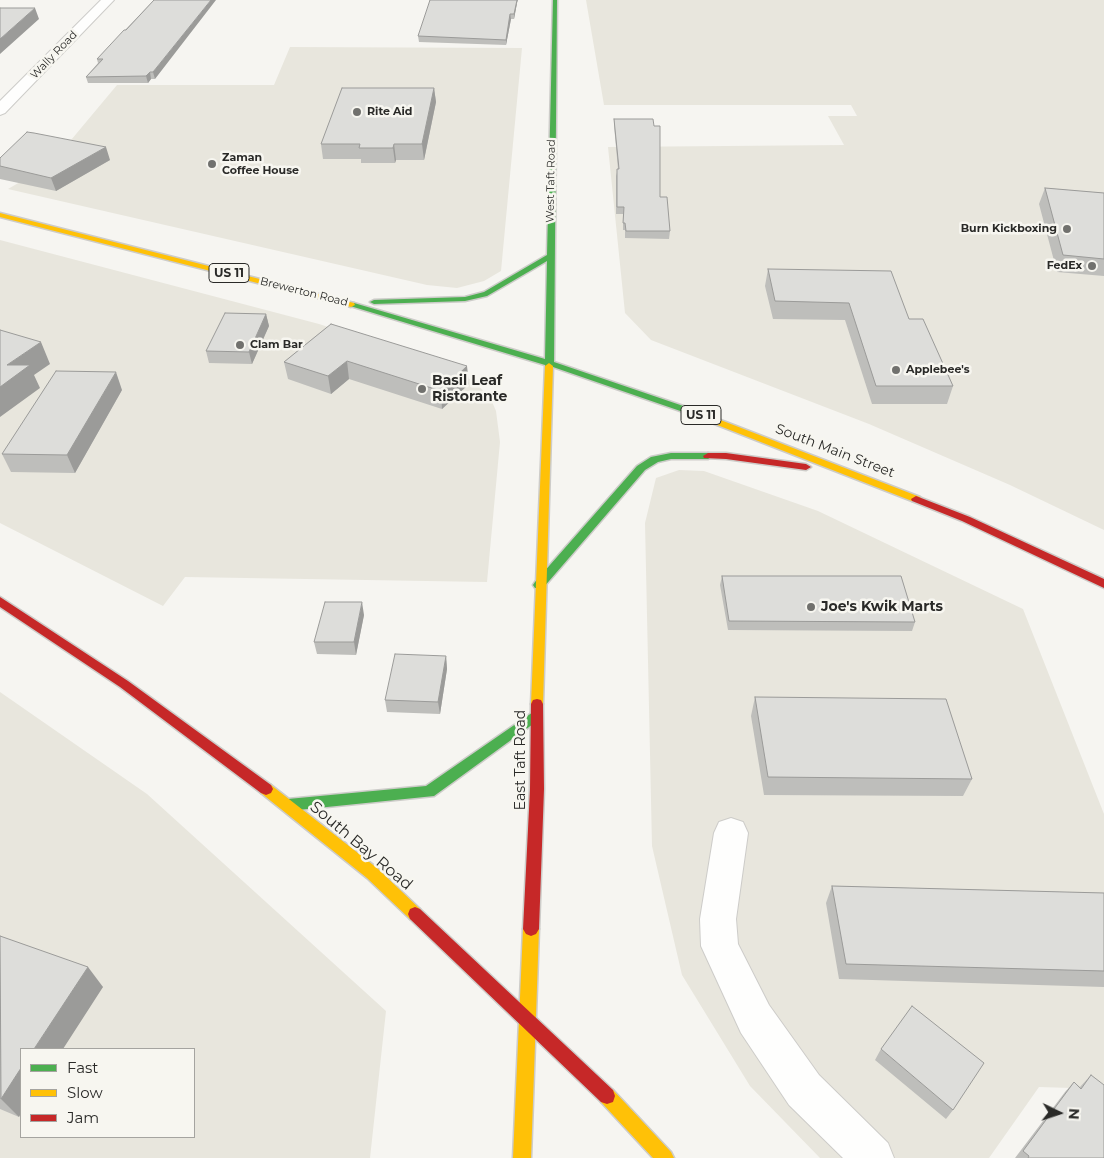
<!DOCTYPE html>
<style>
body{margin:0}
#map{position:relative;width:1104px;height:1158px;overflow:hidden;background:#f6f5f1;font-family:Montserrat,sans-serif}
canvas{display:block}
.legend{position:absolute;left:20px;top:1048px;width:175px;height:90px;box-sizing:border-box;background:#f7f6f0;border:1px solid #a5a4a0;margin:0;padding:6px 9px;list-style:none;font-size:15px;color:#2a2a28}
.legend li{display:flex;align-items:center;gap:10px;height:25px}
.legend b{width:25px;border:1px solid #a5a4a0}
.north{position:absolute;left:1034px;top:1088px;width:50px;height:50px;-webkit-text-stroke:4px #f7f6f0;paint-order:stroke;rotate:94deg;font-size:14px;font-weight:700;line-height:20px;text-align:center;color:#2a2a28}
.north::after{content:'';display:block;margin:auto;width:18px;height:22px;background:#2a2a28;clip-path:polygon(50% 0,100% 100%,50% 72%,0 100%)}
</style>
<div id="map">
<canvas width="1104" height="1158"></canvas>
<ul class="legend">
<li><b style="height:6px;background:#4caf50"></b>Fast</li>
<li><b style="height:6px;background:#ffc107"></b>Slow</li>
<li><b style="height:6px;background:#c62828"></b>Jam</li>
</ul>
<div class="north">N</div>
</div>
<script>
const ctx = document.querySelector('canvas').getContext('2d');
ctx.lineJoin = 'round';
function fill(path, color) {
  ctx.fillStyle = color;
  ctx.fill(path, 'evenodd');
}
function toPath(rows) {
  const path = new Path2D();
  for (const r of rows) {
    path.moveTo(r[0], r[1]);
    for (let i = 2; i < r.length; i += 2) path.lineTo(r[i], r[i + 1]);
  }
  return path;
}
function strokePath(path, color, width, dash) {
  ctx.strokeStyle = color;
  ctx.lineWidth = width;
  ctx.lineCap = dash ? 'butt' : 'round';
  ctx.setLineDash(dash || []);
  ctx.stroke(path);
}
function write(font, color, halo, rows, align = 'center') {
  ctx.font = font + ' Montserrat,sans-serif';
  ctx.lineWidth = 5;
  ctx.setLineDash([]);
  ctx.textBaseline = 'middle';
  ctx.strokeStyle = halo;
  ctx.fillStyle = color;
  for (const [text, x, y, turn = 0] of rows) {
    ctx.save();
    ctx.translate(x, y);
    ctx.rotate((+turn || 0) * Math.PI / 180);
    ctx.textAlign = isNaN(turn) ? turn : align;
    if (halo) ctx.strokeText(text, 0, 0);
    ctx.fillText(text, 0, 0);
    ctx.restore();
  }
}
const built = toPath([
 [586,0,1104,0,1104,530,1010,485,869,424,651,340,625,313,608,147,844,145,828,116,857,116,851,105,604,105],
 [290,47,522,48,501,271,484,281,457,288,427,285,8,189,51,164,117,85,274,85],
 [0,240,319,324,447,365,473,381,490,397,496,411,500,442,487,582,185,577,163,606,0,523],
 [679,470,704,471,818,511,1023,609,1104,814,1104,1089,1039,1087,989,1158,820,1158,750,1086,682,975,652,846,645,523,656,478],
 [0,692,147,794,386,1011,370,1158,0,1158],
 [21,1049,194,1049,194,1137,21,1137]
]);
const street = toPath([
 [101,0,114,0,5,113,0,115,0,101,101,0],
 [731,818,743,822,748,833,736,919,738,944,769,1005,819,1075,888,1143,894,1158,843,1158,789,1105,741,1033,701,946,700,919,714,833,719,822,731,818]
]);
const fast = toPath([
 [553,0,557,0,554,362,695,410,695,414,689,414,553,367,546,368,545,365,347,305,351,303,354,303,545,359,547,261,487,296,465,301,374,304,370,302,374,300,465,297,484,292,547,255,553,0],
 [671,453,708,453,713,456,708,459,671,459,658,462,645,470,543,588,535,588,533,585,535,582,637,466,651,457,671,453],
 [536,710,540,711,542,715,540,719,434,796,288,811,283,809,281,805,283,801,288,799,426,786,536,710]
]);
const slow = toPath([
 [0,213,354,303,355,305,351,307,0,217,0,213],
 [549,363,553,366,543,704,541,708,537,709,533,708,531,704,545,366,549,363],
 [692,409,920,497,921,499,920,501,912,501,689,414,689,410,692,409],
 [266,783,271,785,377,868,420,909,422,914,420,919,415,921,410,919,367,878,261,793,259,789,261,785,266,783],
 [531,922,536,924,539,929,531,1158,513,1158,523,929,526,924,531,922],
 [607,1088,613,1090,671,1152,674,1158,653,1158,601,1102,599,1096,601,1090,607,1088]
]);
const jam = toPath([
 [708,453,726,453,806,464,811,467,806,470,726,459,704,458,703,456,708,453],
 [916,496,970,517,1104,579,1104,588,962,521,912,501,911,499,916,496],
 [0,597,128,681,271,785,273,789,271,793,266,795,261,793,120,687,0,607,0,597],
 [537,699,541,700,543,704,544,789,539,929,536,934,531,936,526,934,523,929,530,789,531,704,533,700,537,699],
 [415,907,420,909,613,1090,615,1096,613,1102,607,1104,601,1102,410,919,408,914,410,909,415,907]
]);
const wall = toPath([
 [154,0,155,79,151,79,148,83,88,83,86,77,98,63,97,59],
 [517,3,514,19,511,19,506,45,419,42,418,36],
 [434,88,436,102,424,160,396,160,395,163,361,163,361,159,323,159,321,144],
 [614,119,660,197,670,231,669,239,625,238,625,230,623,230,623,214,616,214,616,176,618,169,614,125],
 [0,158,110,160,56,191,0,179],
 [1045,188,1104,193,1104,276,1057,272,1039,204],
 [768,269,909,319,953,386,947,404,872,404,845,320,773,319,765,286],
 [266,314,269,326,252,364,209,363,206,351],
 [331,324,469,384,442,409,349,379,331,394,288,379,284,362],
 [122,390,75,473,11,472,2,454],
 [722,576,915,622,912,631,728,630,720,585],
 [364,615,356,655,317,654,314,642],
 [446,656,447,669,440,714,387,712,385,700],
 [755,697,972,779,963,796,764,795,751,716],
 [832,886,1104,893,1104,987,839,979,826,903],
 [0,936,103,987,21,1049,21,1113,19,1117,0,1109],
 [881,1049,953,1110,946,1119,875,1060],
 [1091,1075,1104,1158,1015,1158,1065,1092,1074,1082,1080,1087]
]);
const shadedWall = toPath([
 [211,0,216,0,155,79,153,72],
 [517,0,518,0,517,3,514,19,514,14],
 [35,8,39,19,0,54,0,39],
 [510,14,511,19,506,45,506,40],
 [150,72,151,79,148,83,146,76],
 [434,88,436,102,424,160,422,144],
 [394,144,396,160,395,163,393,148],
 [106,147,110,160,56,191,51,178],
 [266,314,269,326,252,364,249,352],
 [41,342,50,364,34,375,40,388,0,417,0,387,7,365],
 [347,361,349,379,331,394,328,376],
 [467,366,469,384,442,409,441,391],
 [116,372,122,390,75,473,67,455],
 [362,602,364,615,356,655,354,642],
 [446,656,447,669,440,714,438,702],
 [88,967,103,987,63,1049,34,1049],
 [21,1068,21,1113,19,1117,1,1099]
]);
const building = toPath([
 [154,0,211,0,153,72,150,72,146,76,86,77,103,59,97,59,124,30,126,30,154,0],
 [430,0,517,0,514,14,510,14,506,40,418,36,430,0],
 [0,8,35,8,0,39,0,8],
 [342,88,434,88,422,144,394,144,393,148,359,148,360,144,321,144,342,88],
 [614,119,653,119,654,126,660,126,660,197,667,197,670,231,626,231,625,223,623,223,624,207,617,207,617,169,619,169,614,119],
 [27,132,34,133,106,147,51,178,0,166,0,158,27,132],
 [1045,188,1104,193,1104,259,1063,255,1045,188],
 [768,269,891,271,909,319,923,319,953,386,876,386,849,303,775,301,768,269],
 [225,313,266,314,249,352,206,351,225,313],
 [331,324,467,366,441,391,347,361,328,376,284,362,331,324],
 [0,330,41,342,7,365,30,365,0,387,0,330],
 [56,371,116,372,67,455,2,454,56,371],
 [722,576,901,576,915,622,729,621,722,576],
 [325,602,362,602,354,642,314,642,325,602],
 [395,654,446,656,438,702,385,700,395,654],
 [755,697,946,699,972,779,768,777,755,697],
 [832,886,1104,893,1104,971,846,964,832,886],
 [0,936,88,967,34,1049,21,1049,21,1068,1,1099,0,936],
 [912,1006,984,1063,953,1110,881,1049,912,1006],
 [1091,1075,1104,1085,1104,1158,1028,1158,1029,1156,1023,1151,1074,1082,1081,1089,1091,1075]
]);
const markers = [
 [357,112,5,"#71716e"],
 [212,164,5,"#71716e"],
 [1067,229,5,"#71716e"],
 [1092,266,5,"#71716e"],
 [240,345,5,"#71716e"],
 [896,370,5,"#71716e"],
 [422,389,5,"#71716e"],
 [811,607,5,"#71716e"]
];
const farStreetnames = [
 ["Wally Road",54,55,-46],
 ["West Taft Road",551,181,-89],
 ["Brewerton Road",304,292,14]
];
const farPoinames = [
 ["Rite Aid",367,112],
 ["Zaman",222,158],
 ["Coffee House",222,171],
 ["Burn Kickboxing",1057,229,"right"],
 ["FedEx",1082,266,"right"],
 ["Clam Bar",250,345],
 ["Applebee's",906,370]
];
const shields = [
 [229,273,40],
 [701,415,40]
];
const shieldNames = [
 ["US 11",229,273],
 ["US 11",701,415]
];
const poiNames = [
 ["Basil Leaf",432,381],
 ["Ristorante",432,397],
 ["Joe's Kwik Marts",821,607]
];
const streetNames = [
 ["South Main Street",835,451,21],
 ["East Taft Road",521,760,-90]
];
const nearStreetnames = [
 ["South Bay Road",361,846,40]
];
fill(built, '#e8e6dd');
strokePath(street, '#cdccc9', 2);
strokePath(fast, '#cdccc9', 3);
strokePath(slow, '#cdccc9', 3);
strokePath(jam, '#cdccc9', 3);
fill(street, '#fefefd');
fill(fast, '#4caf50');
fill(slow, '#ffc107');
fill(jam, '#c62828');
fill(wall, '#bebebb');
fill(shadedWall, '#9b9b99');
fill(building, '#ddddda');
strokePath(building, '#9b9b99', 1);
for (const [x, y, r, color] of markers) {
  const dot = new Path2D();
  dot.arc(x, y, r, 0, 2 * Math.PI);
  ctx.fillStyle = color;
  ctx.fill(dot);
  strokePath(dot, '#f7f6f0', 2);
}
write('11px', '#2a2a28', '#f7f6f0', farStreetnames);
write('bold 11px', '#2a2a28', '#f7f6f0', farPoinames, 'left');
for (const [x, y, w] of shields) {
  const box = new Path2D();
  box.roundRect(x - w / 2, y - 9.5, w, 19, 4);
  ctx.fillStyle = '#f7f6f0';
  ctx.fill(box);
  strokePath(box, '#2a2a28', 1);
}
write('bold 12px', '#2a2a28', null, shieldNames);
write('bold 14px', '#2a2a28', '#f7f6f0', poiNames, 'left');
write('14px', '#2a2a28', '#f7f6f0', streetNames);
write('16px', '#2a2a28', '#f7f6f0', nearStreetnames);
</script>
